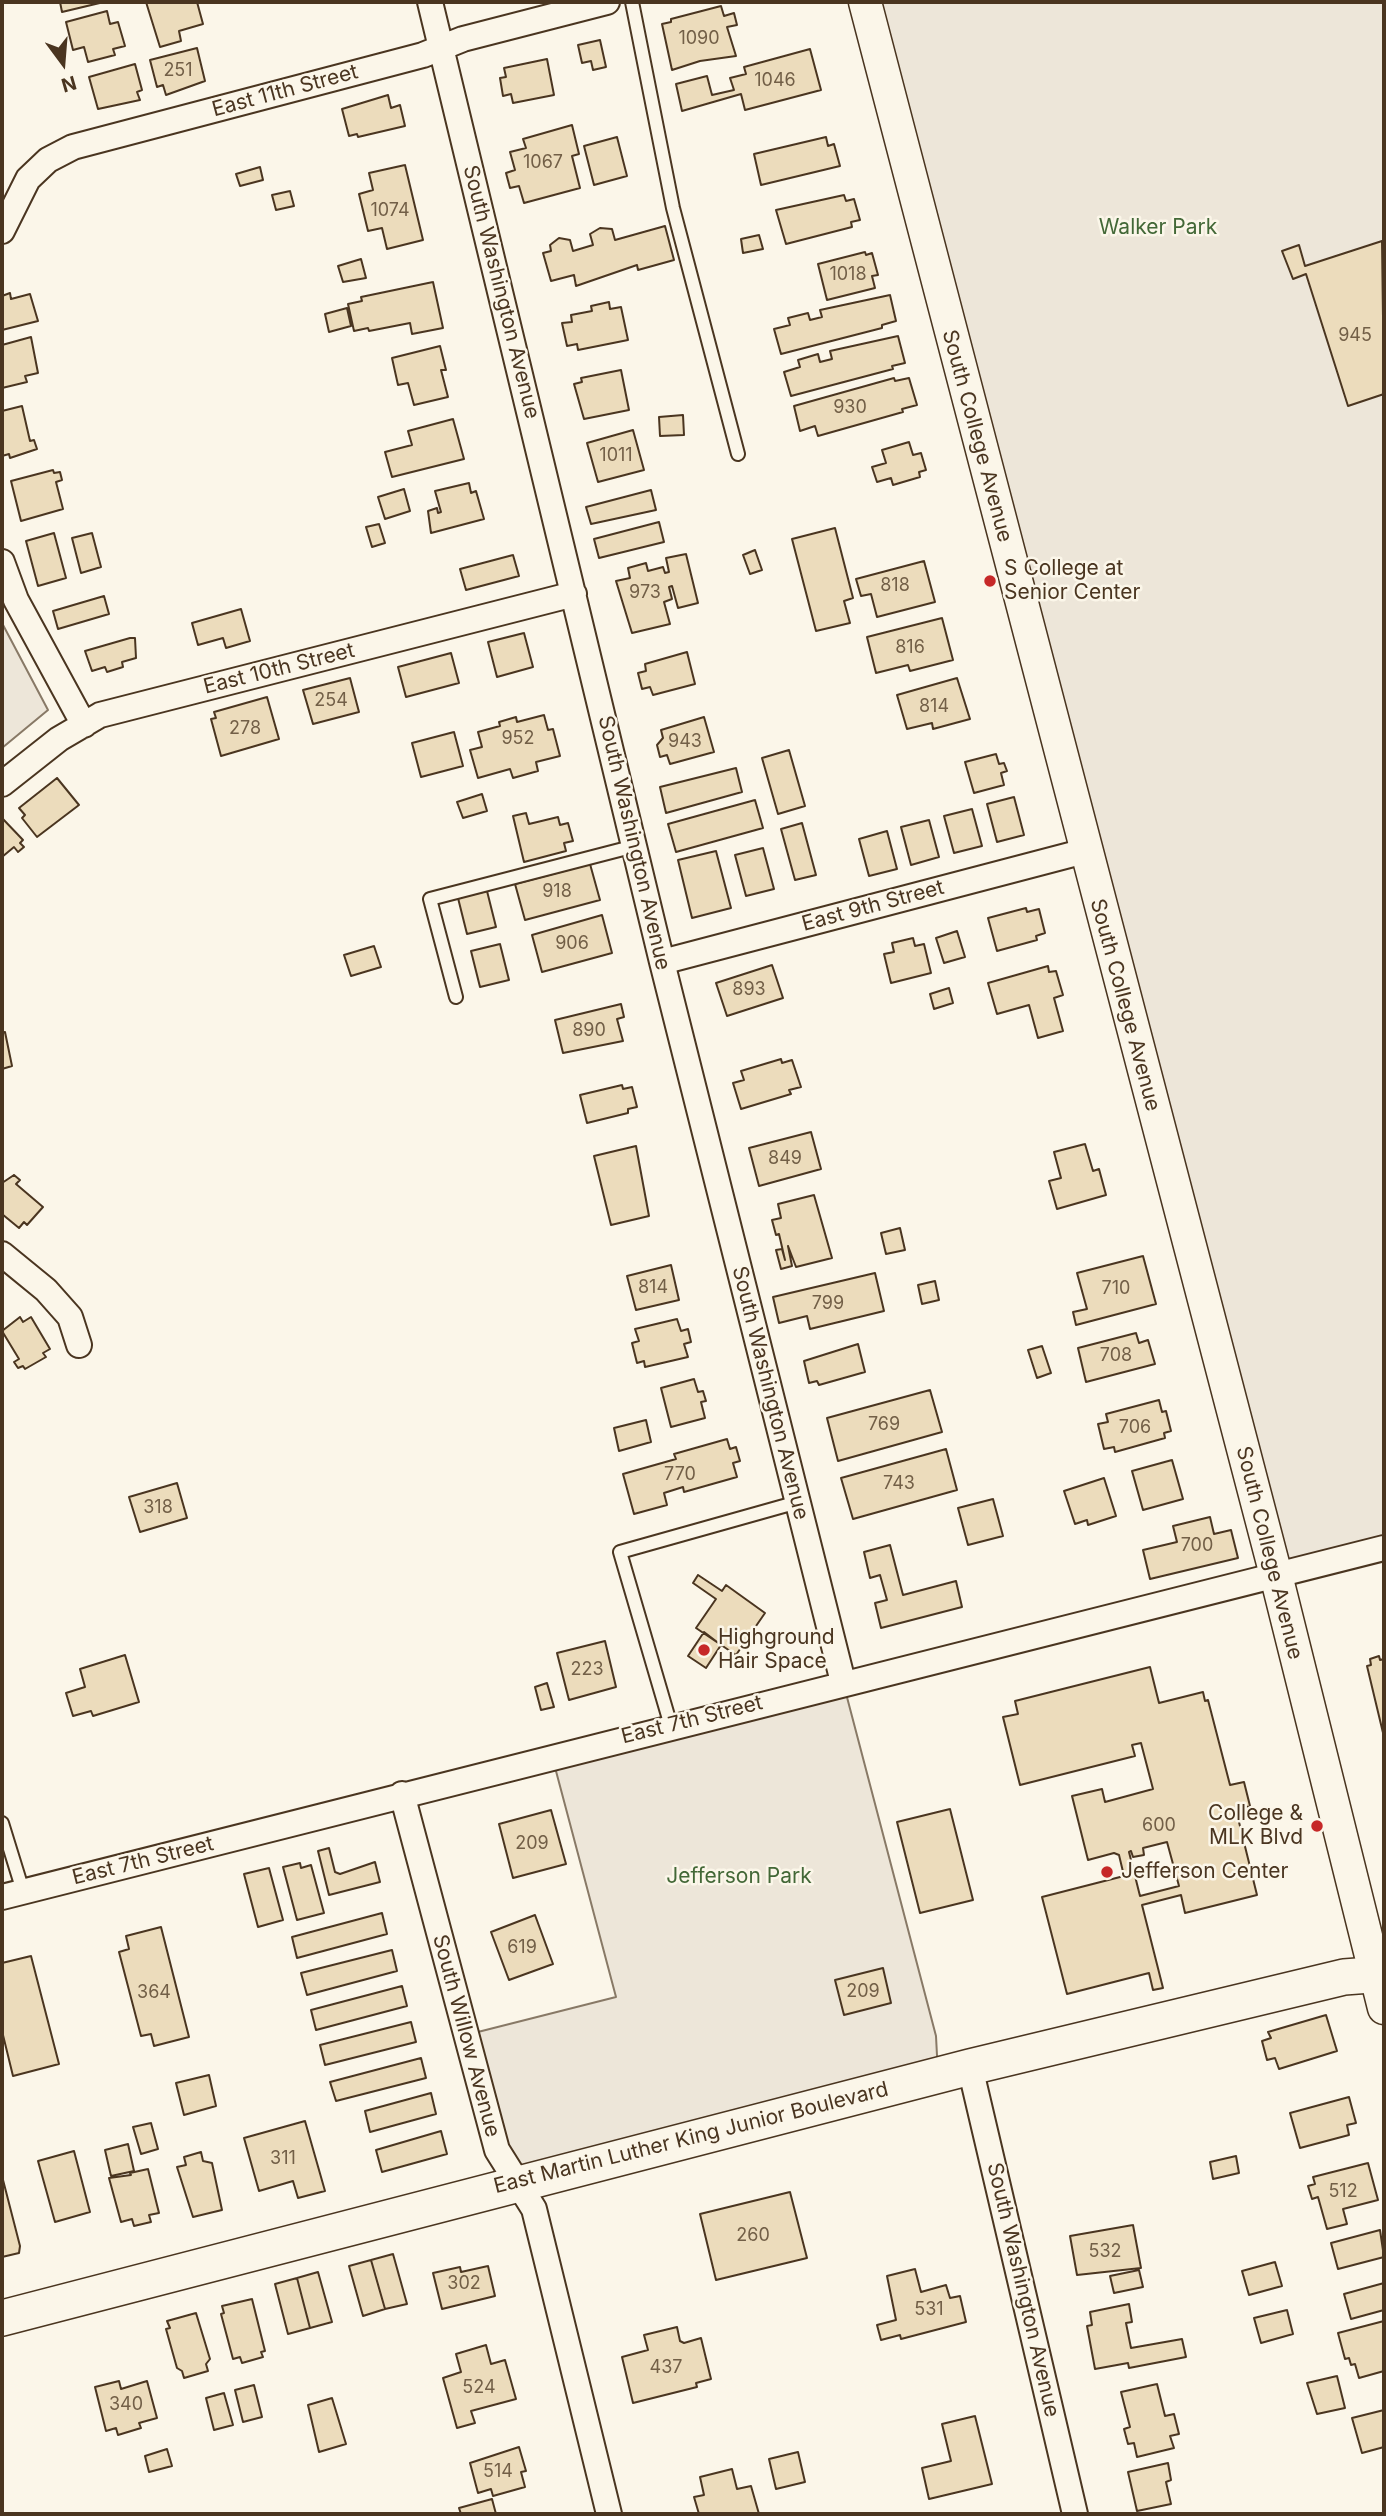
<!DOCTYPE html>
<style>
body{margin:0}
#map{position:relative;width:1386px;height:2516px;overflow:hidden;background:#fbf6e9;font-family:Inter,sans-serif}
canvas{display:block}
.frame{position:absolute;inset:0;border:4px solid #4a3520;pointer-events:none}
.north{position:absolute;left:28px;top:28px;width:70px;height:70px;-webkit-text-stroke:5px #fbf6e9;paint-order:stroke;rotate:164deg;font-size:19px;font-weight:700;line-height:28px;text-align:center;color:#4a3520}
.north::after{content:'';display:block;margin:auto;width:24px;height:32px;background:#4a3520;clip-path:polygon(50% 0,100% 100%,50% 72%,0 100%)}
</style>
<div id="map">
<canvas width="1386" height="2516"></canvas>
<div class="frame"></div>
<div class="north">N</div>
</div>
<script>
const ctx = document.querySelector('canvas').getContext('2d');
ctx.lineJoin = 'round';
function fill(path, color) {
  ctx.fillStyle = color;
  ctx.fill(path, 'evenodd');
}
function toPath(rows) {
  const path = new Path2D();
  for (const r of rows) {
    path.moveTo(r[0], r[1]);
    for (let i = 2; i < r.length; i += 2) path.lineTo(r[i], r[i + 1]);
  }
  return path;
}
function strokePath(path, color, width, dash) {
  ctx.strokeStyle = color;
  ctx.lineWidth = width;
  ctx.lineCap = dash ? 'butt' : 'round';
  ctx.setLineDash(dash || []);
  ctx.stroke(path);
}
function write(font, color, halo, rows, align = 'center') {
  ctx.font = font + ' Inter,sans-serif';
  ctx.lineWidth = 5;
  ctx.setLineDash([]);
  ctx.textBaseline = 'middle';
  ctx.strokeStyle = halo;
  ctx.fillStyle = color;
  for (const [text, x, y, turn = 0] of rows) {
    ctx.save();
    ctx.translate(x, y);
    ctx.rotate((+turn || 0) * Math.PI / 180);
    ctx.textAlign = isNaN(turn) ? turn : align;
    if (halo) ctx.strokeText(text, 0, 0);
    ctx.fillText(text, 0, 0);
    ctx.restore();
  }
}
const green = toPath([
 [865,2,1384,2,1384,1548,1276,1575,865,2],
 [2,623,48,710,2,748,2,623],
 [843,1682,936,2036,938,2075,518,2183,466,2035,616,1997,552,1756,843,1682]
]);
const building = toPath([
 [60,2,104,2,62,12,60,2],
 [146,2,197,2,203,24,179,31,181,41,160,47,146,2],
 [721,6,724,16,734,13,737,25,727,27,736,56,700,61,672,70,662,24,671,22,671,19,721,6],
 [107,11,110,24,118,22,125,46,113,49,115,55,88,62,84,47,73,50,66,22,107,11],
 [600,40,606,67,593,70,591,61,582,63,578,45,600,40],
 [197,48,205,81,166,95,163,85,157,87,150,60,197,48],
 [810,49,821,90,745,110,741,94,682,111,676,84,707,76,712,95,734,90,730,78,746,74,744,67,810,49],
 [547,59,554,95,513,103,511,94,503,96,500,78,506,77,504,68,547,59],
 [135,64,142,90,137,92,140,100,98,109,89,77,135,64],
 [388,95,391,108,400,105,405,126,358,137,357,134,349,136,342,109,388,95],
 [572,125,579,154,572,156,580,188,524,203,519,186,510,188,506,173,515,170,510,152,526,148,523,139,572,125],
 [617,137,627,176,594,185,584,146,617,137],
 [826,137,828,146,834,144,840,166,761,185,754,154,826,137],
 [405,165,423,240,387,249,382,228,368,231,359,194,373,190,369,173,405,165],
 [260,167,263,180,240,186,236,174,260,167],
 [290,191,294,206,276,210,272,195,290,191],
 [844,195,846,201,854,199,860,220,851,222,852,227,786,244,776,210,844,195],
 [665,226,674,260,638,270,637,265,576,286,574,275,551,281,543,253,551,251,550,245,559,238,570,240,573,251,593,245,590,234,600,228,612,229,615,240,665,226],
 [759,235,763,249,743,253,741,239,759,235],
 [1382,241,1384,394,1348,406,1306,274,1293,279,1282,251,1299,245,1305,266,1382,241],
 [865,252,866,255,872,253,878,275,872,276,875,288,827,300,818,264,865,252],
 [361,259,366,278,343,282,338,266,361,259],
 [433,282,443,328,412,334,410,323,369,331,368,328,354,331,348,304,362,301,361,297,433,282],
 [10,293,11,299,30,294,38,321,2,330,2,296,10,293],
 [890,295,896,321,882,325,882,328,781,354,774,329,790,325,788,318,808,313,810,320,822,317,820,310,890,295],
 [609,302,610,309,621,307,628,340,578,350,577,344,567,346,562,323,572,322,571,315,592,311,591,306,609,302],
 [347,308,351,326,329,332,325,314,347,308],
 [898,336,905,363,892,366,893,369,791,396,784,372,800,367,798,360,818,354,820,362,832,359,830,351,898,336],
 [31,337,38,373,25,376,27,382,2,388,2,345,31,337],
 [440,346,446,370,441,370,448,397,414,405,408,383,398,385,392,358,440,346],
 [621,370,629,410,584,419,574,384,582,382,581,378,621,370],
 [894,378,895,381,909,378,917,405,902,409,903,412,818,436,815,426,800,431,794,406,894,378],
 [22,406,30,441,34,440,37,449,10,458,9,454,2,456,2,411,22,406],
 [683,415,684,435,660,436,659,417,683,415],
 [453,419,464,459,392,477,385,452,412,445,408,431,453,419],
 [633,430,644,470,598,482,587,443,633,430],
 [909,442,913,455,921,453,926,470,919,472,920,477,893,485,891,478,877,482,872,467,886,463,882,450,909,442],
 [53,470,54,473,60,472,62,480,56,482,63,509,21,521,11,481,53,470],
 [469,483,471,493,476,491,484,519,431,533,428,511,437,508,438,513,441,512,435,491,469,483],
 [404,489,410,511,385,519,378,497,404,489],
 [651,490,656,510,591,524,586,507,651,490],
 [659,522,664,542,599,558,594,539,659,522],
 [379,524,385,543,372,547,366,527,379,524],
 [835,528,853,598,844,601,850,623,816,631,792,539,835,528],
 [54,533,66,578,38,586,26,541,54,533],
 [92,533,101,567,81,573,72,538,92,533],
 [755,550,762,570,750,574,743,555,755,550],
 [686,554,698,603,678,608,672,586,669,587,672,599,664,602,670,624,632,633,616,581,630,578,628,568,646,563,648,571,663,567,665,573,669,572,666,558,686,554],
 [513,555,519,576,466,590,460,569,513,555],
 [924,561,935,602,877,617,871,594,861,596,856,579,924,561],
 [104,596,109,614,58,629,53,611,104,596],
 [241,609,250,641,226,648,223,638,198,645,192,623,241,609],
 [942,618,953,660,910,671,908,665,876,673,867,637,942,618],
 [524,633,533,667,497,677,488,642,524,633],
 [130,638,135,638,136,658,122,662,123,667,107,672,105,667,92,671,85,651,130,638],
 [687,652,695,684,653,695,650,687,642,689,638,673,646,671,645,664,687,652],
 [451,653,459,683,406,697,398,667,451,653],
 [350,678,359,712,313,724,303,690,350,678],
 [957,678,970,719,933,729,932,723,907,729,897,695,957,678],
 [267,697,279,739,221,756,211,719,216,718,214,712,267,697],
 [544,715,548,730,553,729,560,756,536,762,538,771,513,778,510,769,478,778,470,750,482,747,478,732,500,726,499,722,516,717,517,722,544,715],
 [704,717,714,752,670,764,667,755,660,757,657,745,663,738,661,730,704,717],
 [454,732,463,766,421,777,412,743,454,732],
 [789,750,805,806,778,814,762,758,789,750],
 [996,754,999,764,1004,763,1007,771,1001,773,1004,785,974,793,965,762,996,754],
 [736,768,742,792,666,813,660,787,736,768],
 [57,778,79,805,37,837,22,818,25,815,19,808,57,778],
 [482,794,487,811,463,818,457,802,482,794],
 [1014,797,1024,835,997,842,987,804,1014,797],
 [755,800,763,828,676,852,668,824,755,800],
 [972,809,982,846,954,853,944,816,972,809],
 [526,813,529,824,558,817,560,825,568,823,573,841,564,843,566,851,524,862,513,816,526,813],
 [2,818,23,840,20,843,24,847,18,852,14,847,2,857,2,818],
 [929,820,939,857,911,865,901,827,929,820],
 [802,823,816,875,795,880,781,829,802,823],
 [887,831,897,869,869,876,859,839,887,831],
 [763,848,774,889,746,896,735,855,763,848],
 [716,851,731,908,692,918,678,860,716,851],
 [590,864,600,900,525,920,515,884,590,864],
 [487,891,496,927,467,934,458,898,487,891],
 [1026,908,1027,912,1039,909,1045,933,1036,936,1037,940,997,951,988,918,1026,908],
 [602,915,612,953,542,972,532,935,602,915],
 [957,931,965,957,944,963,936,938,957,931],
 [913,938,915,946,924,944,931,973,891,983,884,954,894,952,892,943,913,938],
 [500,944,509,980,480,987,471,951,500,944],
 [374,946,381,967,351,976,344,955,374,946],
 [772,965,783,998,727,1016,716,983,772,965],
 [1048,966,1049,972,1056,971,1063,995,1054,998,1063,1031,1038,1038,1029,1005,997,1014,988,983,1048,966],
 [949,988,953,1003,934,1009,930,994,949,988],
 [621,1004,624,1017,617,1019,623,1041,563,1053,555,1020,621,1004],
 [5,1032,12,1066,2,1069,2,1033,5,1032],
 [781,1059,782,1063,792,1060,801,1087,789,1090,791,1094,741,1109,733,1083,744,1080,741,1071,781,1059],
 [622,1085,623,1089,632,1087,637,1107,628,1109,628,1113,587,1123,580,1095,622,1085],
 [811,1132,821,1169,759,1186,749,1148,811,1132],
 [1085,1144,1093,1171,1099,1169,1106,1195,1057,1209,1049,1181,1061,1178,1054,1152,1085,1144],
 [636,1146,649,1216,611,1225,594,1156,636,1146],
 [14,1175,20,1180,16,1184,43,1207,27,1225,24,1222,19,1228,2,1214,2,1183,14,1175],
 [814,1195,832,1258,796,1267,788,1246,792,1266,781,1269,776,1250,782,1249,785,1260,779,1234,776,1235,772,1220,781,1218,778,1204,814,1195],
 [900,1228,905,1250,886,1254,881,1233,900,1228],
 [1143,1256,1156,1304,1076,1325,1073,1312,1087,1309,1077,1273,1143,1256],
 [671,1265,679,1300,636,1310,627,1276,671,1265],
 [875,1273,884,1311,810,1329,807,1316,779,1323,773,1297,875,1273],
 [935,1281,939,1300,922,1304,918,1285,935,1281],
 [20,1317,23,1322,31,1317,50,1349,43,1353,46,1357,25,1369,23,1366,18,1368,14,1362,19,1359,2,1331,20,1317],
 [677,1319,681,1331,688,1329,691,1342,684,1344,688,1357,645,1367,644,1361,637,1363,632,1343,639,1341,635,1329,677,1319],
 [1136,1333,1139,1343,1148,1340,1155,1364,1086,1382,1078,1348,1136,1333],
 [858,1344,865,1372,819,1385,817,1381,809,1383,804,1361,858,1344],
 [1042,1346,1051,1373,1037,1378,1028,1350,1042,1346],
 [694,1379,698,1392,703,1391,706,1401,701,1402,705,1418,671,1427,661,1388,694,1379],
 [930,1390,942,1432,838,1461,827,1418,930,1390],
 [1159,1400,1162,1412,1166,1411,1171,1431,1164,1433,1165,1438,1115,1452,1114,1447,1104,1449,1098,1424,1108,1422,1106,1414,1159,1400],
 [646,1420,651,1442,619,1451,614,1428,646,1420],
 [727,1439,730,1449,736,1447,740,1461,733,1463,737,1477,684,1492,683,1487,664,1493,667,1505,634,1514,623,1474,676,1459,674,1454,727,1439],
 [946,1449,957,1490,853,1519,841,1478,946,1449],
 [1172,1460,1183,1499,1143,1510,1132,1471,1172,1460],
 [1104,1478,1116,1516,1088,1525,1087,1520,1075,1524,1064,1491,1104,1478],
 [177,1483,187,1518,140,1532,129,1497,177,1483],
 [993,1499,1003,1536,968,1545,958,1508,993,1499],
 [1210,1517,1214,1534,1231,1530,1238,1558,1150,1579,1143,1550,1177,1542,1173,1526,1210,1517],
 [890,1545,903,1595,956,1581,962,1607,881,1628,875,1603,887,1600,880,1575,870,1578,864,1552,890,1545],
 [698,1575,722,1591,726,1585,765,1613,736,1655,696,1628,716,1599,693,1583,698,1575],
 [704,1632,721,1645,706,1668,688,1656,704,1632],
 [605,1641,616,1687,569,1700,557,1653,605,1641],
 [125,1655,139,1702,93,1716,91,1711,73,1716,66,1693,85,1687,80,1669,125,1655],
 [1379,1656,1380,1660,1384,1659,1384,1737,1367,1666,1371,1665,1370,1659,1379,1656],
 [1150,1667,1159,1703,1203,1692,1205,1701,1208,1700,1230,1785,1244,1782,1250,1806,1236,1810,1257,1895,1185,1913,1181,1895,1142,1905,1163,1988,1153,1990,1149,1973,1067,1994,1042,1897,1124,1876,1119,1855,1114,1853,1088,1860,1072,1796,1102,1789,1105,1802,1153,1789,1141,1743,1132,1745,1135,1756,1020,1785,1003,1717,1018,1714,1015,1701,1150,1667],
 [1167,1842,1179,1886,1140,1896,1129,1852,1131,1851,1133,1857,1144,1855,1143,1848,1167,1842],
 [547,1683,554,1707,541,1710,535,1687,547,1683],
 [950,1809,973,1900,920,1913,897,1822,950,1809],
 [551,1810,566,1864,513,1878,499,1824,551,1810],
 [329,1848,335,1872,340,1874,375,1862,380,1882,329,1895,318,1851,329,1848],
 [300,1863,301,1868,311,1865,324,1913,297,1920,283,1867,300,1863],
 [269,1868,283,1920,258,1927,244,1874,269,1868],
 [382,1913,387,1934,297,1958,292,1937,382,1913],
 [535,1915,553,1964,509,1980,491,1932,535,1915],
 [161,1927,189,2037,154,2046,151,2034,141,2036,119,1952,129,1949,126,1936,161,1927],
 [392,1950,397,1971,307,1995,301,1973,392,1950],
 [31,1956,59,2064,13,2076,2,2031,2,1963,31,1956],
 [883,1968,891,2003,844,2015,835,1980,883,1968],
 [402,1986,407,2006,316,2030,311,2010,402,1986],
 [1326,2015,1337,2051,1279,2069,1275,2058,1267,2060,1262,2041,1271,2038,1268,2032,1326,2015],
 [411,2022,416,2042,325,2065,320,2045,411,2022],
 [421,2058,426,2078,336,2101,330,2082,421,2058],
 [209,2075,216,2106,184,2115,176,2083,209,2075],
 [431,2093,436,2114,370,2132,365,2111,431,2093],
 [1349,2097,1356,2123,1347,2125,1349,2135,1300,2148,1290,2113,1349,2097],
 [305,2121,325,2191,298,2198,293,2181,259,2191,244,2138,305,2121],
 [151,2123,158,2149,141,2154,133,2127,151,2123],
 [441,2131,447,2154,382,2172,376,2150,441,2131],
 [128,2144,134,2171,111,2176,105,2150,128,2144],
 [74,2151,90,2212,55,2222,38,2161,74,2151],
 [201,2152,203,2161,212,2163,222,2210,193,2217,177,2167,186,2165,184,2157,201,2152],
 [1236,2156,1239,2173,1213,2179,1210,2162,1236,2156],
 [1368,2163,1378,2200,1343,2209,1347,2224,1327,2229,1318,2197,1312,2199,1308,2186,1315,2184,1313,2177,1368,2163],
 [148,2169,159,2213,149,2215,151,2222,134,2226,132,2219,121,2222,109,2178,131,2175,130,2173,148,2169],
 [2,2176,20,2246,19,2253,2,2257,2,2176],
 [790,2192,807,2258,716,2280,700,2214,790,2192],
 [1133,2225,1141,2268,1077,2275,1070,2236,1133,2225],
 [1380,2230,1384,2257,1338,2269,1331,2243,1380,2230],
 [393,2254,407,2304,385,2309,371,2260,393,2254],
 [371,2260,385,2309,363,2316,349,2266,371,2260],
 [1275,2262,1282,2286,1249,2295,1242,2271,1275,2262],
 [488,2266,495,2296,442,2309,433,2273,460,2267,461,2272,488,2266],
 [915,2269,921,2292,946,2285,950,2298,960,2296,966,2322,901,2339,900,2335,881,2340,877,2325,896,2320,887,2276,915,2269],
 [1139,2270,1143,2287,1114,2293,1110,2276,1139,2270],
 [318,2272,332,2322,310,2328,297,2278,318,2272],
 [297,2278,310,2328,288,2334,275,2284,297,2278],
 [1384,2283,1384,2310,1351,2319,1344,2294,1384,2283],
 [252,2299,265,2351,261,2352,263,2357,242,2363,240,2357,233,2359,221,2314,224,2313,222,2306,252,2299],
 [1129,2304,1132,2322,1126,2323,1131,2348,1182,2339,1186,2357,1129,2368,1128,2363,1095,2369,1087,2326,1092,2325,1090,2312,1129,2304],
 [1287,2310,1293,2334,1261,2343,1254,2318,1287,2310],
 [196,2313,210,2359,206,2364,208,2371,184,2378,182,2371,177,2368,166,2329,170,2328,167,2321,196,2313],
 [1384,2321,1384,2371,1359,2378,1355,2364,1351,2365,1349,2358,1345,2359,1338,2333,1384,2321],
 [677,2327,680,2341,684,2343,701,2338,711,2379,696,2383,697,2387,633,2403,622,2357,648,2350,644,2335,677,2327],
 [486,2345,491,2364,505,2360,516,2399,471,2411,475,2423,457,2428,443,2378,461,2372,456,2354,486,2345],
 [1337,2376,1345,2408,1317,2414,1307,2383,1337,2376],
 [119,2381,121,2389,147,2381,157,2418,139,2423,141,2428,118,2435,116,2428,106,2431,95,2387,119,2381],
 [1157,2384,1165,2416,1174,2414,1179,2434,1170,2436,1174,2448,1137,2457,1134,2443,1128,2444,1124,2429,1130,2427,1121,2392,1157,2384],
 [254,2385,262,2417,243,2422,235,2390,254,2385],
 [224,2393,233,2425,214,2430,206,2398,224,2393],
 [332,2398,346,2444,319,2452,308,2405,332,2398],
 [1384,2410,1384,2447,1362,2453,1352,2418,1384,2410],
 [975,2416,992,2484,929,2499,922,2468,951,2461,942,2424,975,2416],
 [519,2447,526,2471,521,2472,525,2487,493,2496,491,2489,478,2493,470,2463,519,2447],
 [167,2449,172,2466,149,2472,145,2456,167,2449],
 [798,2452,805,2482,776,2489,769,2459,798,2452],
 [1168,2463,1171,2480,1166,2482,1171,2504,1137,2511,1128,2472,1168,2463],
 [732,2469,737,2489,751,2486,759,2514,699,2514,694,2497,704,2495,700,2477,732,2469],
 [492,2499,496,2514,461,2514,459,2508,492,2499]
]);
const service = toPath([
 [632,2,673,208,738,454],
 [456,997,430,899,635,846],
 [671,1726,620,1552,798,1502],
 [2,1823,23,1891]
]);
const minor = toPath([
 [430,2,662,962,843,1682],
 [2,231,28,179,48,160,73,147,423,55,463,39,607,2],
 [2,562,16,600,84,725],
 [2,784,59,739,100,715,574,594],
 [662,962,1085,851],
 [2,1254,46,1290,70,1317,79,1345],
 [402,1794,497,2150,534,2209,609,2514],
 [2,1897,1384,1548],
 [970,2067,1075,2514]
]);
const tertiary = toPath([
 [865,2,1276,1575,1384,2008]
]);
const secondary = toPath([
 [2,2318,970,2067,1344,1977,1384,1974]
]);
const markers = [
 [990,581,7,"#c62828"],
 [704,1650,7,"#c62828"],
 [1317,1826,7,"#c62828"],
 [1107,1872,7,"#c62828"]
];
const numberNames = [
 ["1090",699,39],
 ["251",178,71],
 ["1046",775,81],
 ["1067",543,163],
 ["1074",390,211],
 ["1018",848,275],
 ["945",1355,336],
 ["930",850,408],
 ["1011",616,456],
 ["818",895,586],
 ["973",645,593],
 ["816",910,648],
 ["254",331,701],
 ["814",934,707],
 ["278",245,729],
 ["952",518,739],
 ["943",685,742],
 ["918",557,892],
 ["906",572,944],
 ["893",749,990],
 ["890",589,1031],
 ["849",785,1159],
 ["814",653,1288],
 ["710",1116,1289],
 ["799",828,1304],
 ["708",1116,1356],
 ["769",884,1425],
 ["706",1135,1428],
 ["770",680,1475],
 ["743",899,1484],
 ["318",158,1508],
 ["700",1197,1546],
 ["223",587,1670],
 ["600",1159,1826],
 ["209",532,1844],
 ["619",522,1948],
 ["209",863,1992],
 ["364",154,1993],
 ["311",283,2159],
 ["512",1343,2192],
 ["260",753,2236],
 ["532",1105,2252],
 ["302",464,2284],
 ["531",929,2310],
 ["437",666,2368],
 ["524",479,2388],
 ["340",126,2405],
 ["514",498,2472]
];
const streetNames = [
 ["East 11th Street",285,91,-15],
 ["South Washington Avenue",501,292,76],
 ["South College Avenue",977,436,75],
 ["East 10th Street",279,669,-14],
 ["South Washington Avenue",634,843,77],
 ["East 9th Street",873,906,-15],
 ["South College Avenue",1125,1005,75],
 ["South Washington Avenue",770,1393,76],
 ["South College Avenue",1269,1553,76],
 ["East 7th Street",692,1720,-14],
 ["East 7th Street",143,1861,-14],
 ["South Willow Avenue",466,2036,75],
 ["East Martin Luther King Junior Boulevard",691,2138,-14],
 ["South Washington Avenue",1023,2290,77]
];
const parkNames = [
 ["Walker Park",1158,228],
 ["Jefferson Park",739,1877]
];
const poiNames = [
 ["S College at",1004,569],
 ["Senior Center",1004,593],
 ["Highground",718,1638],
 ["Hair Space",718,1662],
 ["College &",1303,1814,"right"],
 ["MLK Blvd",1303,1838,"right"],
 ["Jefferson Center",1121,1872]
];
fill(green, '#ede6d9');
strokePath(green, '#887966', 2);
fill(building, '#ecdcbc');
strokePath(building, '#4a3520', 2);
strokePath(service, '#4a3520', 16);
strokePath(minor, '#4a3520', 28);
strokePath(tertiary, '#4a3520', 35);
strokePath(secondary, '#4a3520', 38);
strokePath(service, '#fbf6e9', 12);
strokePath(minor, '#fbf6e9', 24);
strokePath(tertiary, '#fbf6e9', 32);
strokePath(secondary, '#fbf6e9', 35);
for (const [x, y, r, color] of markers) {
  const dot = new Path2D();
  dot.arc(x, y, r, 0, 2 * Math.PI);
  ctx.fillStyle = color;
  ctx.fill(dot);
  strokePath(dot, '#fbf6e9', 2.5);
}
write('18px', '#725f47', null, numberNames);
write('21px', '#4a3520', '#fbf6e9', streetNames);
write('21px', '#436837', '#fbf6e9', parkNames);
write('21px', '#4a3520', '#fbf6e9', poiNames, 'left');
</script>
